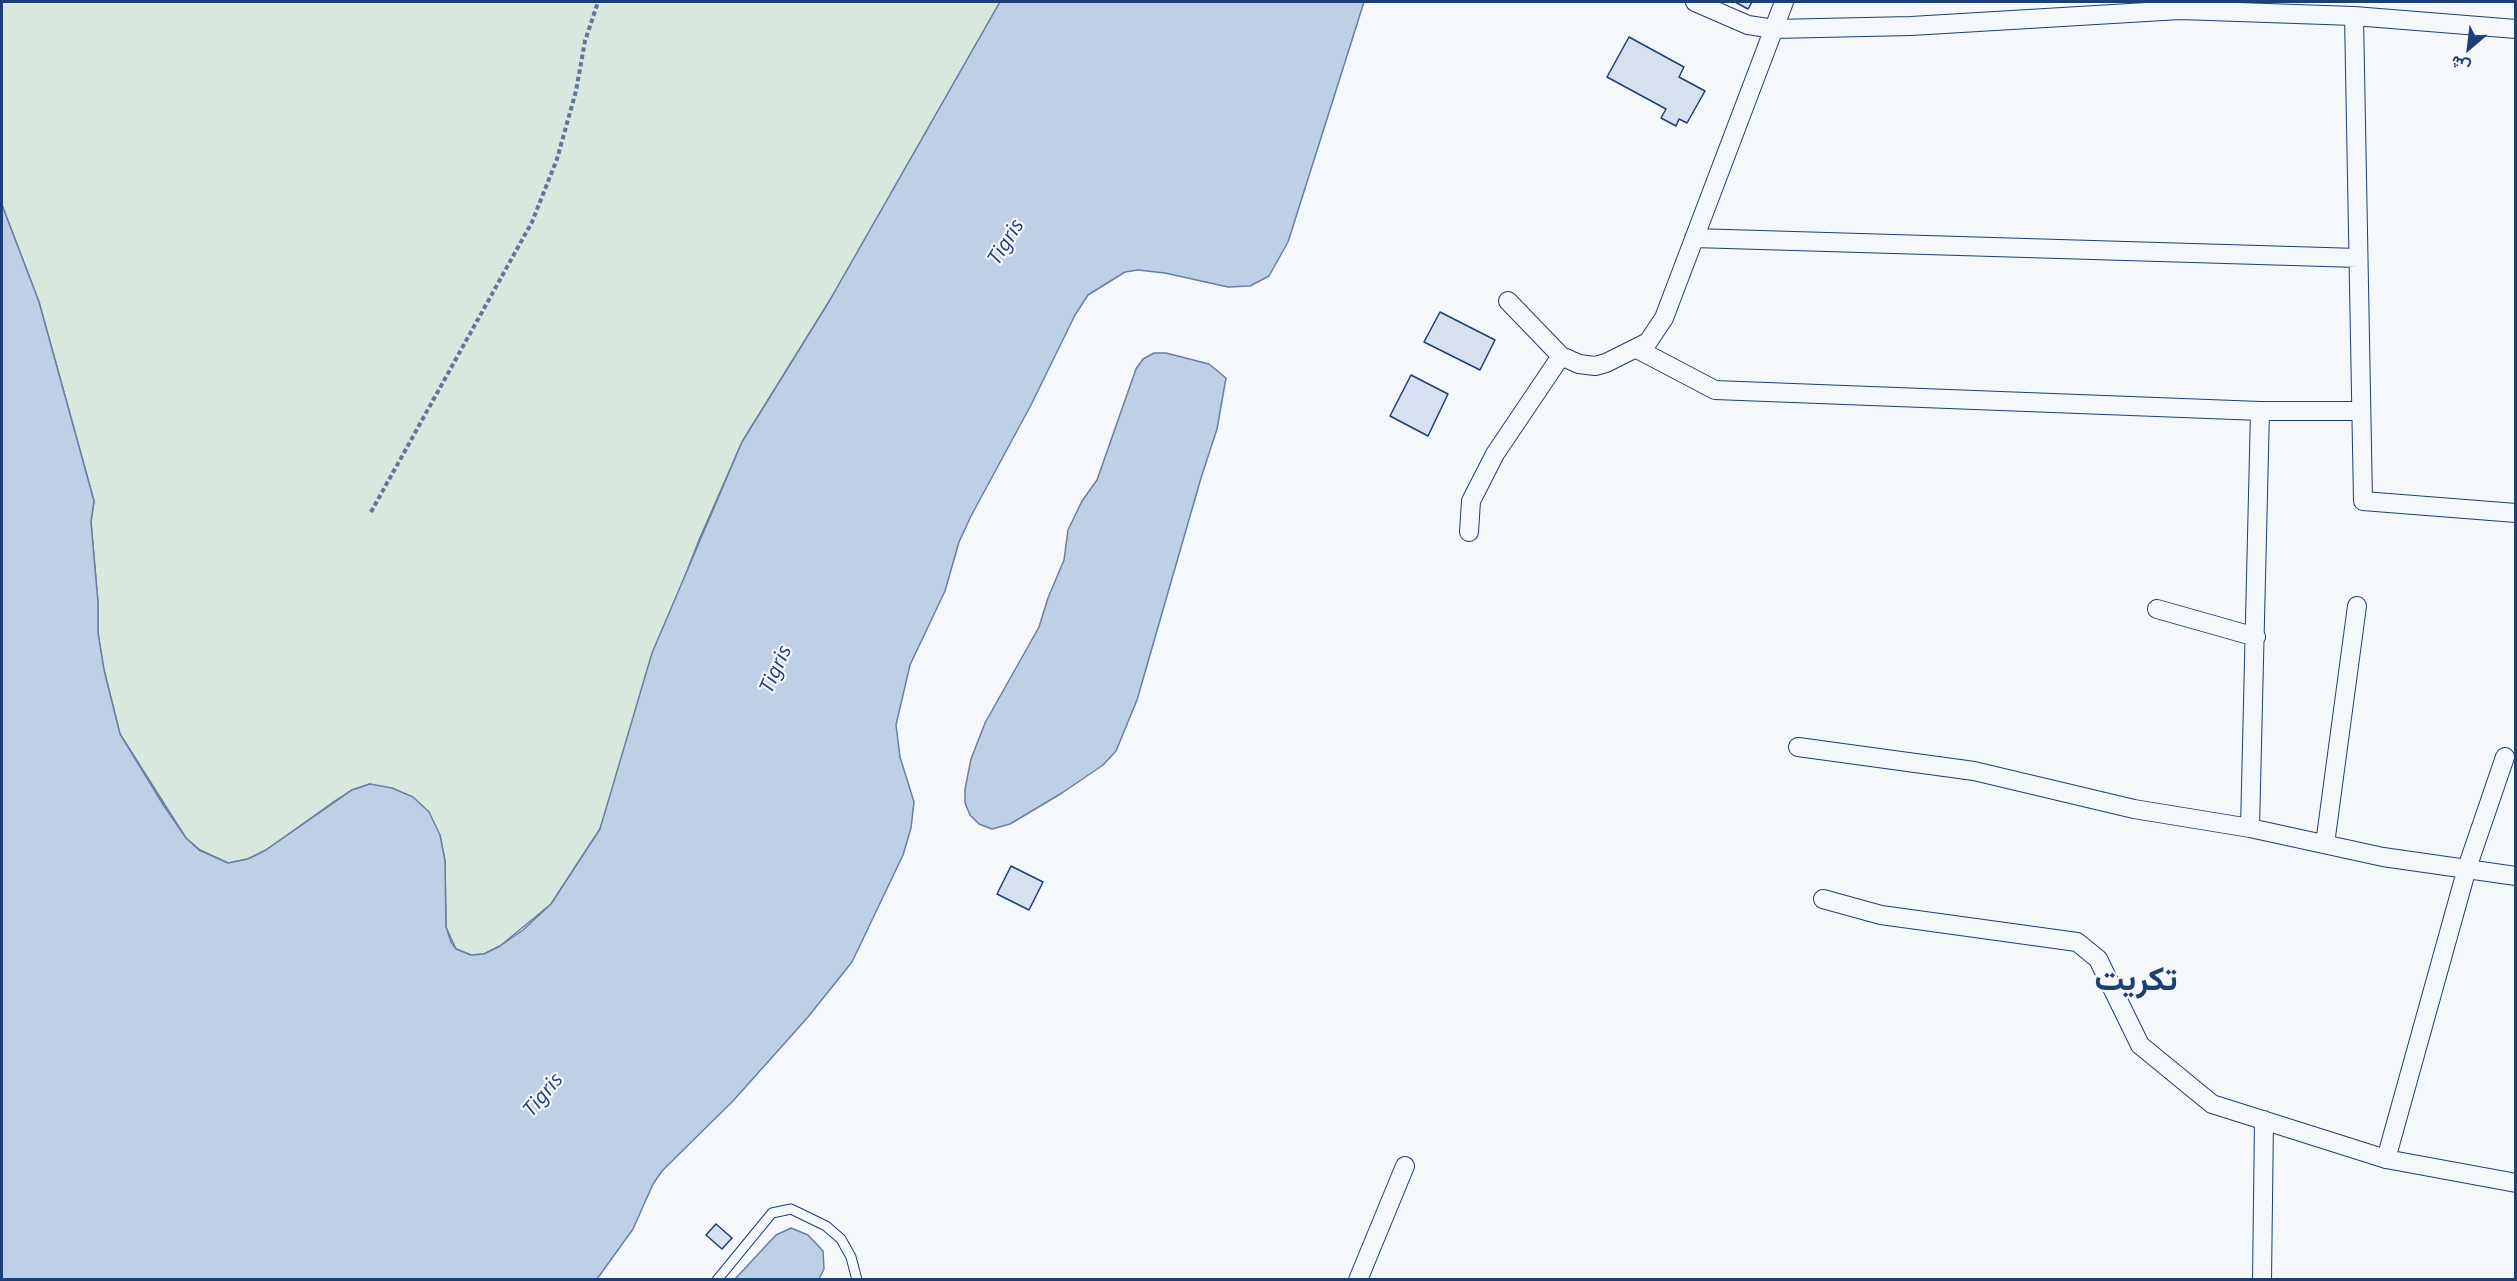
<!DOCTYPE html>
<meta charset="utf-8">
<style>
body{margin:0}
#map{position:relative;width:2517px;height:1281px;overflow:hidden;background:#f4f7fb;font-family:"Source Sans 3",Vazirmatn,sans-serif}
canvas{display:block}
.frame{position:absolute;inset:0;border:3px solid #1d3f73;pointer-events:none}
.north{position:absolute;left:2439px;top:18px;width:60px;height:60px;-webkit-text-stroke:4px #f4f7fb;paint-order:stroke;rotate:208deg;font-size:16px;font-weight:700;line-height:24px;text-align:center;color:#1d3f73}
.north::after{content:'';display:block;margin:auto;width:21px;height:27px;background:#1d3f73;clip-path:polygon(50% 0,100% 100%,50% 72%,0 100%)}
</style>
<div id="map">
<canvas width="2517" height="1281"></canvas>
<div class="frame"></div>
<div class="north">ش</div>
</div>
<script>
const ctx = document.querySelector('canvas').getContext('2d');
ctx.lineJoin = 'round';
function fill(path, color) {
  ctx.fillStyle = color;
  ctx.fill(path, 'evenodd');
}
function toPath(rows) {
  const path = new Path2D();
  for (const r of rows) {
    path.moveTo(r[0], r[1]);
    for (let i = 2; i < r.length; i += 2) path.lineTo(r[i], r[i + 1]);
  }
  return path;
}
function strokePath(path, color, width, dash) {
  ctx.strokeStyle = color;
  ctx.lineWidth = width;
  ctx.lineCap = dash ? 'butt' : 'round';
  ctx.setLineDash(dash || []);
  ctx.stroke(path);
}
function write(font, color, halo, rows, align = 'center') {
  ctx.font = font + ' "Source Sans 3",Vazirmatn,sans-serif';
  ctx.lineWidth = 4.5;
  ctx.setLineDash([]);
  ctx.textBaseline = 'middle';
  ctx.strokeStyle = halo;
  ctx.fillStyle = color;
  for (const [text, x, y, turn = 0] of rows) {
    ctx.save();
    ctx.translate(x, y);
    ctx.rotate((+turn || 0) * Math.PI / 180);
    ctx.textAlign = isNaN(turn) ? turn : align;
    if (halo) ctx.strokeText(text, 0, 0);
    ctx.fillText(text, 0, 0);
    ctx.restore();
  }
}
const green = toPath([
 [2,2,1000,2,830,300,742,442,699,540,678,594,600,829,551,904,500,946,484,954,471,955,456,949,446,927,445,861,440,835,370,784,352,790,332,803,266,850,248,859,228,863,200,850,186,838,120,734,104,670,98,633,98,603,91,522,94,501,39,302,2,205,2,2]
]);
const water = toPath([
 [1000,2,1364,2,1288,242,1269,276,1250,286,1228,287,1165,273,1138,270,1125,272,1088,295,1075,315,1031,405,971,516,959,542,945,591,910,665,896,725,900,757,914,802,911,828,903,855,852,962,808,1017,733,1101,662,1171,653,1184,633,1229,597,1279,2,1279,2,205,39,302,94,501,91,522,98,603,98,633,104,670,120,734,164,806,186,838,199,850,228,863,248,859,266,850,352,790,370,784,392,788,413,797,429,812,440,835,445,861,446,927,451,942,456,949,471,955,484,954,500,946,523,930,551,904,600,829,652,653,742,442,830,300,1000,2],
 [1154,353,1166,353,1209,364,1226,378,1217,429,1201,478,1137,700,1116,751,1103,765,1062,793,1010,824,992,829,979,824,970,815,965,803,965,789,971,759,985,723,1039,627,1048,598,1064,560,1068,530,1082,501,1097,480,1136,369,1143,359,1154,353],
 [791,1228,808,1235,823,1251,824,1269,819,1279,735,1279,776,1235,791,1228]
]);
const building = toPath([
 [1735,2,1752,2,1748,9,1735,2],
 [1629,37,1684,67,1679,77,1705,91,1687,123,1679,119,1676,126,1661,118,1666,109,1607,77,1629,37],
 [1440,312,1495,340,1480,370,1424,342,1440,312],
 [1411,375,1448,394,1428,436,1390,416,1411,375],
 [1011,866,1043,882,1029,910,997,894,1011,866],
 [716,1224,732,1238,722,1249,706,1235,716,1224]
]);
const path = toPath([
 [371,512,532,222,557,159,576,91,585,41,598,2]
]);
const service = toPath([
 [717,1280,772,1213,791,1209,826,1226,841,1239,851,1257,857,1280]
]);
const minor = toPath([
 [1695,2,1748,25,1774,29,1911,26,2180,10,2354,16,2516,29],
 [2354,16,2363,501,2516,513],
 [1694,238,2358,258],
 [1508,301,1561,356,1579,364,1595,366,1606,363,1648,342,1664,318,1784,2],
 [1637,349,1715,390,2260,411,2250,828],
 [2260,411,2361,411],
 [1469,532,1471,501,1495,454,1561,356],
 [2157,609,2256,637],
 [1798,747,1974,771,2134,809,2250,828,2383,857,2516,876],
 [2325,844,2357,606],
 [1823,899,1881,915,2077,942,2098,959,2140,1045,2212,1104,2386,1159,2516,1183],
 [2386,1159,2467,868,2505,757],
 [1358,1280,1405,1166],
 [2262,1280,2264,1120]
]);
const waterNames = [
 ["Tigris",1007,243,-58],
 ["Tigris",777,670,-66],
 ["Tigris",544,1096,-50]
];
const townNames = [
 ["تكريت",2136,983]
];
fill(green, '#d7e8df');
strokePath(green, '#687fa3', 1.5);
fill(water, '#bed0e5');
strokePath(water, '#687fa3', 1.5);
fill(building, '#d5e0f0');
strokePath(building, '#1d3f73', 1.5);
strokePath(service, '#1d3f73', 11);
strokePath(minor, '#1d3f73', 20);
strokePath(path, '#5e769c', 4, [4.5, 3]);
strokePath(service, '#f4f7fb', 9);
strokePath(minor, '#f4f7fb', 18);
write('italic 22px', '#1d3f73', '#f4f7fb', waterNames);
write('bold 33px', '#1d3f73', '#f4f7fb', townNames);
</script>
